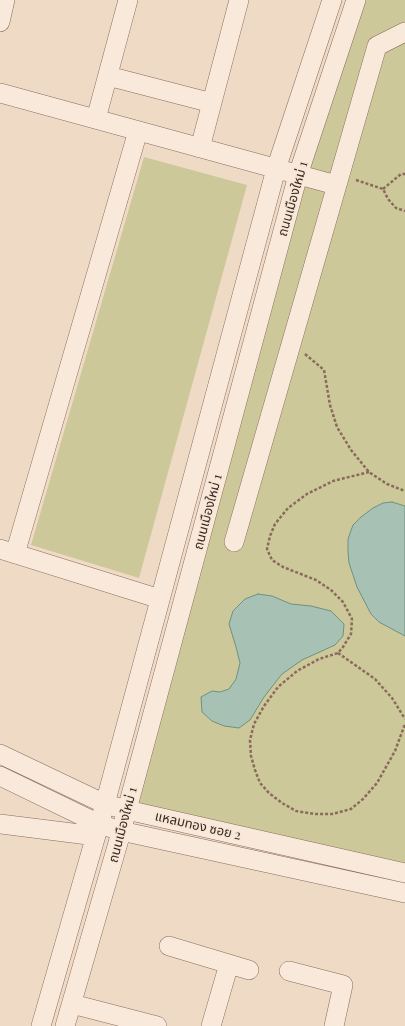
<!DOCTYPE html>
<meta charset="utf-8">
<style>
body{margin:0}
canvas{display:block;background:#efdac6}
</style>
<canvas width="405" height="1026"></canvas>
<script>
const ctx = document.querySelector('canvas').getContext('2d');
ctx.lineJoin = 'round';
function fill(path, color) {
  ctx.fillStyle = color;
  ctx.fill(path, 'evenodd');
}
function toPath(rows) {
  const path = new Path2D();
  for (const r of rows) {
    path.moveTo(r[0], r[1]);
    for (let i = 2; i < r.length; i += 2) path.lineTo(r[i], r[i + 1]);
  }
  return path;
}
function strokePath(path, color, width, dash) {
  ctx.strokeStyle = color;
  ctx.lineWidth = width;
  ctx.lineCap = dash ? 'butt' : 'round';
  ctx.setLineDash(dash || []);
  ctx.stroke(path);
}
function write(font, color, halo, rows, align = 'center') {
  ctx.font = font + ' "Playfair Display","Noto Sans Thai",serif';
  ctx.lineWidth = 3;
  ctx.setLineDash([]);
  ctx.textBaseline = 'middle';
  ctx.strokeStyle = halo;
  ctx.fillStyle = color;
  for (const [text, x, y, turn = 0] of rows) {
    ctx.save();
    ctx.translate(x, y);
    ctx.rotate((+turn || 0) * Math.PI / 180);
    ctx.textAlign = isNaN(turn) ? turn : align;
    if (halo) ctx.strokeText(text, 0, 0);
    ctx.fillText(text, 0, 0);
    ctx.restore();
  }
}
const green = toPath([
 [356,0,405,0,405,871,127,810],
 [144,157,247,185,139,578,31,545]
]);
const water = toPath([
 [392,502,405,506,405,636,379,622,371,614,357,587,349,563,348,552,348,539,353,525,361,517,373,508,383,503,392,502],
 [258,594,272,596,291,604,311,606,331,611,344,624,343,636,335,645,302,660,282,674,264,697,250,720,239,728,224,726,212,721,202,712,201,697,212,691,220,692,229,689,236,679,240,663,236,647,229,624,233,611,245,599,258,594]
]);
const path = toPath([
 [356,180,383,189,388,199,396,208,405,211],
 [383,189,401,174,405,174],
 [305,354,324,370,330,405,337,427,351,450,369,472,387,484,405,491],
 [369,472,333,481,307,494,288,508,275,524,270,536,267,549,272,560,283,567,316,580,331,590,343,602,352,619,351,634,343,647,338,653,319,659,297,671,278,687,264,706,254,724,250,740,251,756,255,770,260,783,269,793,282,803,296,811,314,814,332,814,351,809,363,799,377,783,395,751,405,724],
 [338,653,375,679,392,698,405,719]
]);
const minor = toPath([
 [0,22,5,0],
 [108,76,212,103],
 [0,93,336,185],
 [96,119,128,0],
 [200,148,239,0],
 [234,542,377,46,405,32],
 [0,549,160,599],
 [15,554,138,131],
 [0,754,105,804,127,810,405,873],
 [0,776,99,824,121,831,405,893],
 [0,824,96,836],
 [169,946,249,970],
 [289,971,343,985,334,1026],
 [72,1004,157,1026],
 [41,1026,105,804,276,169,332,0],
 [65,1026,118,843,298,175,356,0],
 [211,1026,229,964]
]);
const streetNames = [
 ["ถนนเมืองใหม่ 1",293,199,-74],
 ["ถนนเมืองใหม่ 1",208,512,-75],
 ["ถนนเมืองใหม่ 1",123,825,-75],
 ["แหลมทอง ซอย 2",198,826,13]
];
fill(green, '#cdc89a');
fill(water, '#a7c2b5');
strokePath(water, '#6e9181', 1);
strokePath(minor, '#8a6b5b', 20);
strokePath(path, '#8a6b5b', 2.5, [3, 2]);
strokePath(minor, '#f9e9da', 19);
write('13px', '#3a271f', '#f6e6d6', streetNames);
</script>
